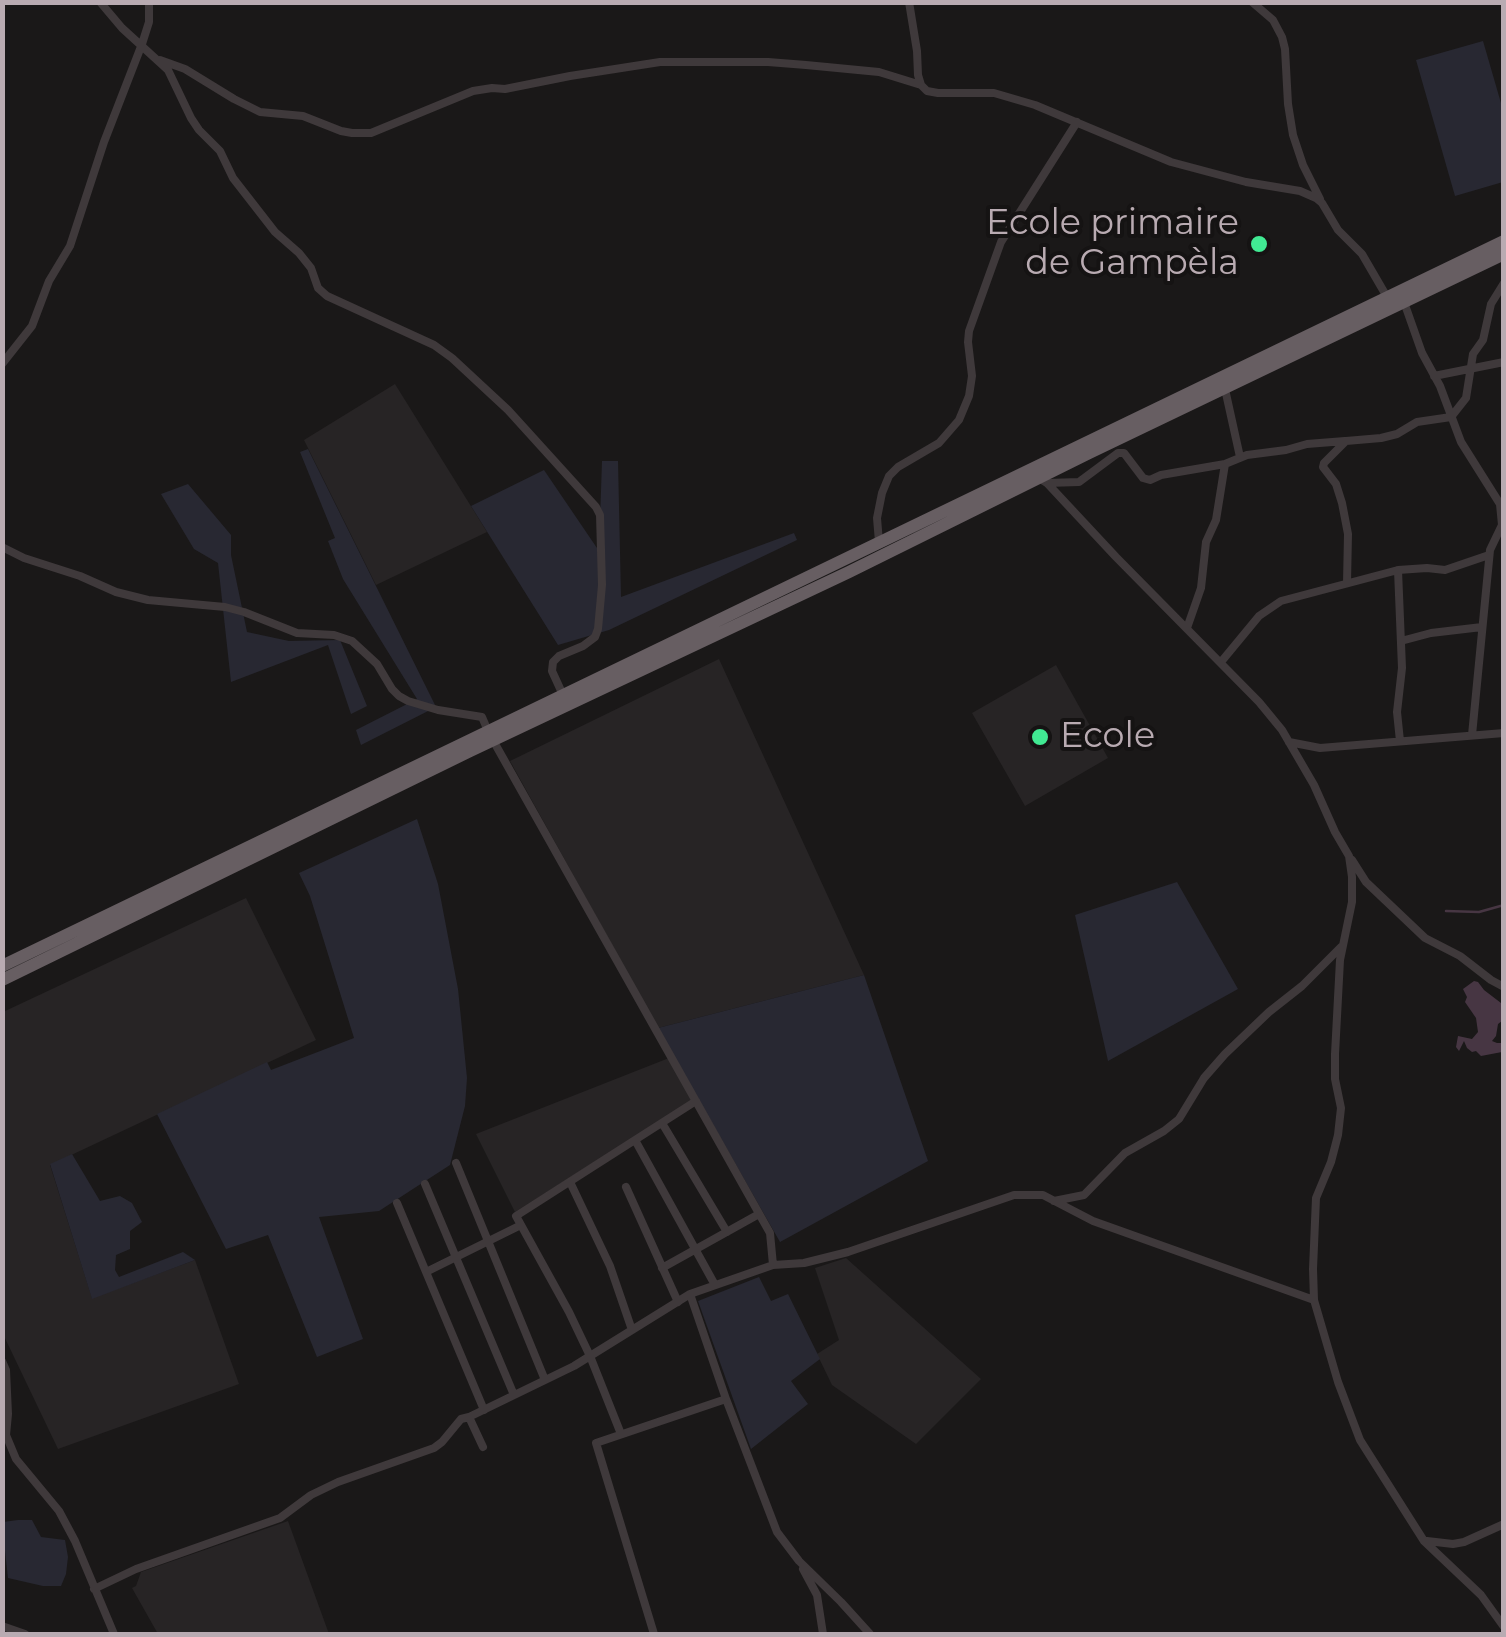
<!DOCTYPE html>
<meta charset="utf-8">
<style>
body{margin:0}
#map{position:relative;width:1506px;height:1637px;overflow:hidden;background:#1a1818;font-family:Montserrat,sans-serif}
canvas{display:block}
.frame{position:absolute;inset:0;border:5px solid #b9abb2;pointer-events:none}
</style>
<div id="map">
<canvas width="1506" height="1637"></canvas>
<div class="frame"></div>
</div>
<script>
const ctx = document.querySelector('canvas').getContext('2d');
ctx.lineJoin = 'round';
function fill(path, color) {
  ctx.fillStyle = color;
  ctx.fill(path, 'evenodd');
}
function toPath(rows) {
  const path = new Path2D();
  for (const r of rows) {
    path.moveTo(r[0], r[1]);
    for (let i = 2; i < r.length; i += 2) path.lineTo(r[i], r[i + 1]);
  }
  return path;
}
function strokePath(path, color, width, dash) {
  ctx.strokeStyle = color;
  ctx.lineWidth = width;
  ctx.lineCap = dash ? 'butt' : 'round';
  ctx.setLineDash(dash || []);
  ctx.stroke(path);
}
function write(font, color, halo, rows, align = 'center') {
  ctx.font = font + ' Montserrat,sans-serif';
  ctx.lineWidth = 8;
  ctx.setLineDash([]);
  ctx.textBaseline = 'middle';
  ctx.strokeStyle = halo;
  ctx.fillStyle = color;
  for (const [text, x, y, turn = 0] of rows) {
    ctx.save();
    ctx.translate(x, y);
    ctx.rotate((+turn || 0) * Math.PI / 180);
    ctx.textAlign = isNaN(turn) ? turn : align;
    if (halo) ctx.strokeText(text, 0, 0);
    ctx.fillText(text, 0, 0);
    ctx.restore();
  }
}
const built = toPath([
 [395,384,487,532,376,585,304,440],
 [719,659,864,975,658,1028,510,761],
 [1056,665,1108,758,1025,806,972,713],
 [246,898,316,1040,50,1165,92,1298,195,1260,239,1384,58,1449,3,1334,3,1012],
 [669,1058,692,1101,515,1212,476,1134],
 [846,1258,981,1379,916,1444,832,1385,817,1354,839,1340,815,1268],
 [288,1521,329,1634,158,1634,132,1588,136,1586,141,1572]
]);
const green = toPath([
 [1483,41,1503,110,1503,182,1455,196,1416,60],
 [308,449,436,707,361,745,356,730,417,699,343,579,328,541,335,538,300,452],
 [602,461,618,461,621,597,794,533,797,540,609,630,558,645,471,506,544,470,599,551],
 [188,484,231,535,231,555,247,632,289,641,340,640,367,706,351,714,328,645,231,682,218,563,194,549,161,494],
 [417,819,438,884,458,989,467,1078,465,1106,450,1165,379,1211,319,1217,363,1339,317,1357,268,1235,226,1249,157,1114,267,1062,271,1070,354,1038,310,896,299,873],
 [1177,882,1238,989,1108,1061,1075,915],
 [864,975,928,1161,780,1242,658,1028],
 [72,1154,100,1201,120,1196,132,1203,142,1222,130,1231,130,1249,116,1255,115,1270,119,1277,183,1252,195,1260,92,1299,50,1164],
 [759,1277,771,1301,788,1294,820,1359,791,1381,808,1404,751,1449,698,1301],
 [18,1520,32,1520,41,1537,65,1540,68,1557,66,1574,61,1586,43,1586,8,1578,5,1551,3,1549,3,1522]
]);
const water = toPath([
 [1474,981,1478,982,1484,990,1501,1003,1502,1021,1498,1024,1496,1036,1492,1041,1497,1043,1503,1043,1502,1052,1481,1056,1476,1051,1472,1052,1467,1048,1464,1041,1459,1051,1456,1047,1458,1036,1472,1039,1478,1032,1476,1018,1465,1002,1467,997,1463,989]
]);
const stream = toPath([
 [1446,911,1479,912,1504,905]
]);
const minor = toPath([
 [100,2,122,28,168,70,191,118,199,130,220,151,233,178,275,232,299,253,311,268,318,288,327,296,434,345,452,358,508,410,596,507,600,515,602,585,598,629,595,637,583,646,559,656,553,662,552,671,563,695],
 [909,2,917,51,918,75,921,85,927,91,938,93,994,93,1035,105,1171,162,1246,182,1300,191,1316,198,1322,203,1338,230,1362,254,1387,297],
 [1252,2,1273,20,1282,37,1285,49,1288,104,1293,135,1303,165,1320,199],
 [160,60,185,69,234,99,260,112,303,116,341,131,352,133,371,133,473,91,492,88,505,89,570,76,660,62,768,62,806,65,879,72,921,85],
 [1404,302,1422,353,1440,386,1461,442,1500,504,1502,525,1490,550,1472,735],
 [2,364,32,326,49,281,70,246,104,142,142,44,149,22,149,2],
 [1434,376,1504,362],
 [1225,389,1240,457],
 [1039,478,1047,483,1116,557,1259,702,1282,730,1314,785,1335,832,1349,856,1352,877,1352,902,1340,960,1335,1054,1335,1079,1341,1108,1338,1135,1331,1162,1316,1198,1313,1269,1314,1300,1338,1382,1360,1440,1424,1541,1481,1595,1504,1627],
 [1047,483,1079,482,1118,453,1124,453,1143,478,1150,480,1161,475,1225,464,1247,455,1286,450,1307,444,1345,441],
 [879,542,877,518,882,493,889,476,898,467,939,443,959,420,969,396,972,376,968,342,969,331,1001,242,1077,122],
 [2,547,24,558,80,576,116,592,148,600,225,607,244,612,297,633,334,635,352,641,377,664,392,689,399,696,408,701,438,710,482,717,488,731],
 [1398,570,1402,668,1397,712,1400,741],
 [1347,583,1348,534,1342,503,1336,484,1323,467,1324,463,1346,441,1381,438,1397,434,1417,422,1451,417,1466,398,1473,354,1483,340,1491,304,1504,283],
 [1187,628,1201,588,1206,542,1216,520,1225,464],
 [1401,641,1431,633,1482,627],
 [1221,662,1259,616,1281,601,1398,570,1427,568,1445,570,1489,555],
 [494,742,770,1233,773,1265],
 [1289,742,1320,748,1504,733],
 [1352,860,1366,882,1425,938,1460,956,1491,980,1504,987],
 [662,1123,727,1232],
 [635,1140,715,1285],
 [456,1163,545,1380],
 [570,1182,610,1266,632,1330],
 [425,1184,514,1395],
 [626,1187,678,1302],
 [1054,1201,1084,1195,1125,1153,1164,1131,1179,1119,1204,1078,1225,1054,1269,1012,1302,986,1341,947],
 [397,1203,484,1410],
 [662,1268,759,1214],
 [426,1272,521,1225],
 [2,1361,6,1370,8,1414,6,1435,16,1459,59,1511,75,1541,114,1634],
 [726,1399,777,1532,799,1561,841,1602,870,1634],
 [621,1434,590,1356,569,1312,516,1216,696,1101],
 [483,1447,469,1417,574,1366,690,1294,773,1265,804,1263,848,1252,1014,1195,1043,1195,1093,1221,1314,1300],
 [1427,1541,1453,1544,1464,1542,1504,1524],
 [803,1569,817,1595,823,1634],
 [94,1589,136,1569,280,1518,311,1495,338,1482,434,1448,442,1442,461,1419,469,1417],
 [2,1626,25,1634],
 [654,1634,596,1443,726,1399,690,1294]
]);
const trunk = toPath([
 [2,966,1504,241],
 [2,980,470,751,849,572,1089,453,1504,254]
]);
const markers = [
 [1259,244,10,"#41e993"],
 [1040,737,10,"#41e993"]
];
const poiNames = [
 ["Ecole primaire",1239,224],
 ["de Gampèla",1239,264],
 ["Ecole",1060,737,"left"]
];
fill(built, '#272425');
fill(green, '#282832');
fill(water, '#473643');
strokePath(stream, '#473643', 2.5);
strokePath(minor, '#3f393b', 8);
strokePath(trunk, '#675e62', 12);
for (const [x, y, r, color] of markers) {
  const dot = new Path2D();
  dot.arc(x, y, r, 0, 2 * Math.PI);
  ctx.fillStyle = color;
  ctx.fill(dot);
  strokePath(dot, '#151313', 4);
}
write('35px', '#b9abb2', '#151313', poiNames, 'right');
</script>
